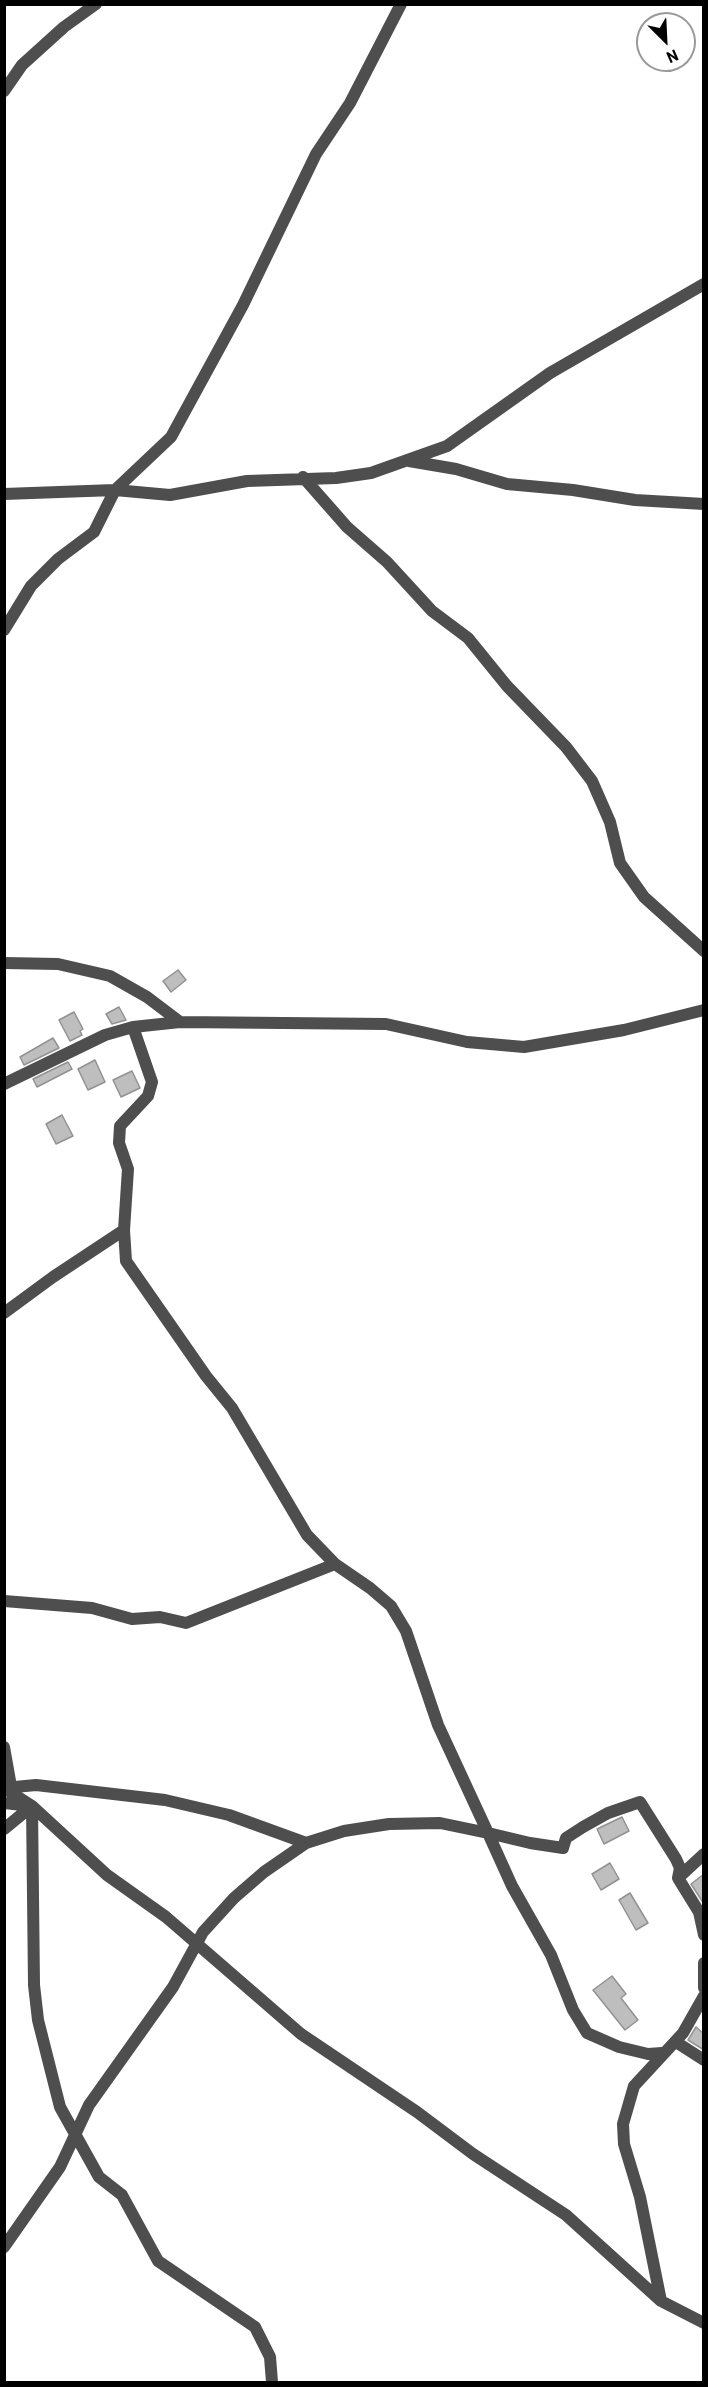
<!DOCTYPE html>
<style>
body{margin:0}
#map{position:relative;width:708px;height:2387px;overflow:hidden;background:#fff;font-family:Barlow,sans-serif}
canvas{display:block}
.frame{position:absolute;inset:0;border:6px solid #000;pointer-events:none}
.north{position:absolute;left:636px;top:12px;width:60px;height:60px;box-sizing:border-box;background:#fff;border:2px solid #999;border-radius:50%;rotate:156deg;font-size:16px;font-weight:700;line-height:24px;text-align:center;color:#000}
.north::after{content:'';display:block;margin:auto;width:21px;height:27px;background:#000;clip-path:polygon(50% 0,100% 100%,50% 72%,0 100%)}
</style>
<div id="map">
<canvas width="708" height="2387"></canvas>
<div class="frame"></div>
<div class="north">N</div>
</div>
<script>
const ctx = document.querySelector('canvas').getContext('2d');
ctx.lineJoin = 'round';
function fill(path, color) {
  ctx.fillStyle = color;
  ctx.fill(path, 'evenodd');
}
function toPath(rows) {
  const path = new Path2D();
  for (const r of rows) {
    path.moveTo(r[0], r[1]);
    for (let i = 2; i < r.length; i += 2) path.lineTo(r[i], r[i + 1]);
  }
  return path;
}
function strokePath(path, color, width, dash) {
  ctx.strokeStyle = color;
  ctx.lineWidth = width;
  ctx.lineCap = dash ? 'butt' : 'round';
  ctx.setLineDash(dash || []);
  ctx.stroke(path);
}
const building = toPath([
 [178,970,186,980,171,992,163,981,178,970],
 [119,1007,126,1020,112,1024,106,1014,119,1007],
 [74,1012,83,1029,80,1031,82,1035,70,1041,59,1020,74,1012],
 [53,1038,59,1048,24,1065,20,1057,53,1038],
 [95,1060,105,1082,88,1090,78,1069,95,1060],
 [68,1062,72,1069,37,1087,33,1079,68,1062],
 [132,1071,140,1088,121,1097,113,1080,132,1071],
 [62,1115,73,1136,56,1144,46,1124,62,1115],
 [622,1817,629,1831,604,1844,597,1829,622,1817],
 [610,1863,619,1879,601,1890,592,1874,610,1863],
 [704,1874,704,1904,691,1884,704,1874],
 [630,1893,648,1923,636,1930,619,1900,630,1893],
 [612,1976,626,1994,621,1998,638,2020,625,2030,593,1990,612,1976],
 [696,2027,704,2034,704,2050,688,2040,696,2027]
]);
const street = toPath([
 [4,91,22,65,64,27,96,4],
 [409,461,456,469,507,484,573,490,635,500,704,504],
 [303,477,347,527,387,562,432,611,468,638,507,686,566,747,592,781,610,822,620,863,644,897,704,951],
 [4,494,115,490,170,495,247,481,336,478,371,473,447,446,550,373,704,284],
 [4,630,31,586,58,559,94,532,115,490,171,437,243,305,316,154,350,103,401,4],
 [4,963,58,964,110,976,147,997,180,1022],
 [133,1027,152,1082,148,1096,120,1126,119,1143,128,1169,124,1230,126,1261,206,1376,232,1408,307,1535,335,1564,370,1588,391,1606,406,1631,438,1725,488,1833],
 [4,1084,105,1035,133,1027,180,1022,386,1024,467,1042,524,1047,624,1030,704,1010],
 [4,1313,53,1277,124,1230],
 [4,1601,92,1608,132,1619,160,1617,186,1623,335,1564],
 [4,1747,12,1792],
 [4,1788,32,1806,107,1875,166,1917,301,2034,417,2112,473,2154,566,2215,661,2301,704,2323],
 [4,1788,36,1785,165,1800,229,1815,306,1843],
 [4,1803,32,1806,34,1985,38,2020,60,2107,99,2177,122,2195,158,2261,255,2327,270,2357,272,2382],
 [4,1829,32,1806],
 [678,1878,704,1854],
 [704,1963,704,1988],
 [676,2042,704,2060],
 [662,2053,648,2054,619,2047,587,2033,573,2010,551,1955,512,1886,488,1833,530,1843,563,1848,566,1838,583,1827,608,1813,640,1802,676,1859,680,1868,678,1878,699,1912,704,1935],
 [4,2247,60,2167,89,2105,173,1987,203,1932,234,1898,264,1872,306,1843,344,1831,389,1824,440,1823,488,1833],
 [661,2301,640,2197,624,2144,623,2124,634,2086,683,2033,704,1996]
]);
fill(building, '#bebebe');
strokePath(building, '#929292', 1.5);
strokePath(street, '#4e4e4e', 12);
</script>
